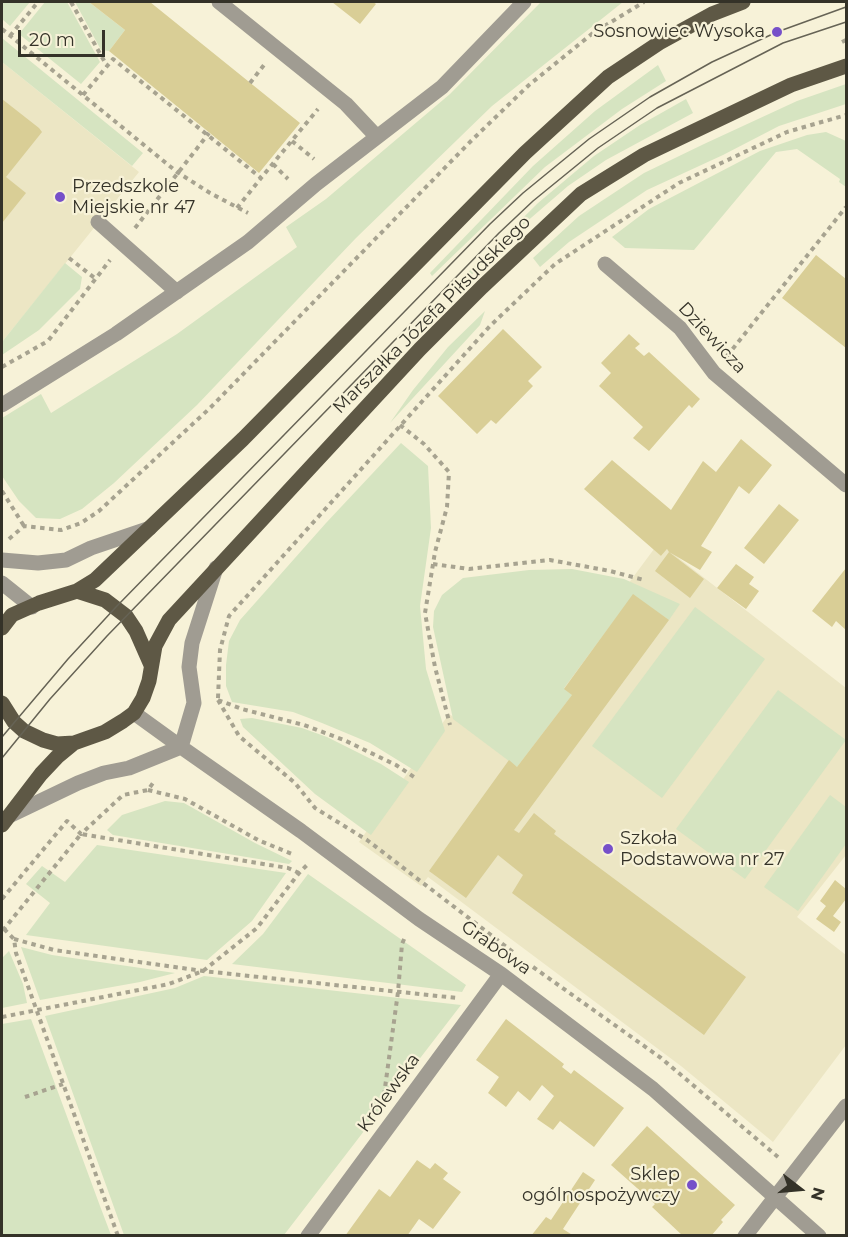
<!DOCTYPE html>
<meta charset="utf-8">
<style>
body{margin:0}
#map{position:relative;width:848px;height:1237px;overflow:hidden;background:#f7f2d8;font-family:Montserrat,sans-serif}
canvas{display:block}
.frame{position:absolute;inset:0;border:3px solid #343228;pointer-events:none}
.north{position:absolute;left:770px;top:1159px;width:60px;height:60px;-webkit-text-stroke:4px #f7f2d8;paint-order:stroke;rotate:106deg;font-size:16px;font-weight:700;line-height:24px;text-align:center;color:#343228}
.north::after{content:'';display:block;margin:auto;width:21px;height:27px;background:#343228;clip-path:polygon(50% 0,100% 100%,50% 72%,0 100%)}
.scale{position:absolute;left:18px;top:30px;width:87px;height:27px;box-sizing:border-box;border:3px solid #343228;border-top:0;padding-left:8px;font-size:18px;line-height:21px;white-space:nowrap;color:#343228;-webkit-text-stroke:4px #f7f2d8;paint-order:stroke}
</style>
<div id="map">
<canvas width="848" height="1237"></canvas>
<div class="frame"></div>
<div class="north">N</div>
<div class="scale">20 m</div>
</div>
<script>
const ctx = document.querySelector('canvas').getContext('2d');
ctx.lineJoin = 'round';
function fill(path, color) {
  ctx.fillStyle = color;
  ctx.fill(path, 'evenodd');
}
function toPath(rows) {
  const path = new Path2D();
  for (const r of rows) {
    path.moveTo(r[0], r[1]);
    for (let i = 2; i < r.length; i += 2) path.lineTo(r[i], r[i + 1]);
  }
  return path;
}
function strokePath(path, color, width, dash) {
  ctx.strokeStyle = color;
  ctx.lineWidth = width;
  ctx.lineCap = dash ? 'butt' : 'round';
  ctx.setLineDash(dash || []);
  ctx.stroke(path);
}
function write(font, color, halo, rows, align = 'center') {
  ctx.font = font + ' Montserrat,sans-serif';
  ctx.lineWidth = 4.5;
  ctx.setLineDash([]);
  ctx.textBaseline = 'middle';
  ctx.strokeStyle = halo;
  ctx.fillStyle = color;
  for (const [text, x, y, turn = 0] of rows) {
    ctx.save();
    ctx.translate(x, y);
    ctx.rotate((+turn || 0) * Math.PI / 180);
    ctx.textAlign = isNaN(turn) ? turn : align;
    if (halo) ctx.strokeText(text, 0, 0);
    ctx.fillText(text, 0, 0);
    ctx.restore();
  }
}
const built = toPath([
 [2,62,139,172,2,342],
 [654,549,661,556,667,549,846,688,846,855,797,917,846,955,846,1045,773,1142,681,1066,428,877,421,886,359,842,449,714,505,750]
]);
const green = toPath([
 [2,2,30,2,10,26,2,19],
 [45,2,67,2,100,62,81,84,19,34],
 [75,2,89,2,125,30,109,51,101,50],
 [541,2,623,2,492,106,356,238,197,405,114,483,82,509,60,519,36,518,19,501,2,476,2,418,41,394,51,413,177,334,297,247,286,227,326,199,450,94],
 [2,38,143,153,132,166,2,62],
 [658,65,666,81,622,109,545,167,432,276,430,273,533,166,595,111],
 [846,84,846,104,779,126,723,155,647,190,569,242,540,267,533,258,579,216,644,173,704,144,797,101],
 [686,99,693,113,606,160,568,186,510,236,454,293,447,293,538,203,594,156,640,125],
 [826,132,846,141,846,187,839,182,840,179,797,149,776,152,694,250,625,248,612,237,649,209,760,151,807,135],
 [65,263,82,277,80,289,39,330,2,355,2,342],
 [485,311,480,325,390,423,413,390,448,347],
 [401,443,428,466,431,528,420,606,426,669,445,731,417,772,370,743,322,723,293,712,232,702,226,686,226,665,229,641,240,620,326,523],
 [572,569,624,579,680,604,669,620,633,595,564,688,572,695,517,767,453,719,433,627,434,611,442,595,463,578,529,570],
 [695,607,765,659,662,798,592,746],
 [778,690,846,740,745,879,676,829],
 [252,718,302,728,327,737,381,764,409,782,371,835,315,794,243,727,240,719],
 [830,795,846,807,846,844,798,911,764,887],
 [165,801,184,803,255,843,292,861,289,864,113,835,107,830,122,815],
 [97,845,286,873,252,921,207,960,26,935,50,903,26,884,42,866,65,882],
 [308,874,466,985,462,992,232,964,263,934],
 [21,947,52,955,175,973,140,982,40,1000],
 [9,951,23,984,27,1003,2,1008,2,958],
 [204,976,461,1005,284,1235,124,1235,45,1016,175,988],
 [31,1019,100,1206,111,1235,2,1235,2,1024]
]);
const building = toPath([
 [89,2,150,2,300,123,259,173,109,51,125,30],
 [332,2,373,2,376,4,360,24],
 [2,99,39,128,42,132,6,177,26,193,2,223],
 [816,255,846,279,846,348,782,298],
 [503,329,542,367,528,381,533,386,496,424,491,420,477,434,438,396],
 [629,334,640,344,635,348,644,356,649,352,700,399,692,408,689,405,649,451,633,438,643,427,599,386,611,373,601,363],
 [741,439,772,465,749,494,739,486,701,546,712,552,700,570,669,552,667,549,661,556,584,489,612,460,671,510,703,461,716,472],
 [779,504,799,520,764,564,744,548],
 [669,552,704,579,690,598,655,571],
 [736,564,754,577,749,584,759,591,746,609,717,588],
 [846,568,846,630,836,621,832,627,812,611],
 [633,594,669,620,514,830,519,833,534,813,556,831,554,834,746,977,704,1035,512,893,523,875,498,855,466,898,429,871,509,760,517,767,572,695,564,689],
 [835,880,846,889,846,899,833,916,841,922,834,932,816,919,826,906,820,901],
 [506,1019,564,1064,562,1067,571,1074,574,1070,624,1108,594,1147,560,1121,553,1130,537,1119,554,1096,542,1085,530,1101,518,1091,506,1107,488,1093,499,1077,476,1060],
 [647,1126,735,1205,721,1220,723,1222,711,1236,683,1236,652,1207,655,1204,611,1165],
 [417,1160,430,1169,435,1163,448,1173,443,1179,461,1192,433,1229,419,1219,407,1236,345,1236,379,1189,390,1197],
 [583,1172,595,1180,563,1229,574,1236,531,1236,546,1217,551,1220]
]);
const path = toPath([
 [71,2,107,66],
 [2,29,177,172,210,193,248,213],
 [10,36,38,2],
 [842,42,846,40],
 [250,83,264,65],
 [83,95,113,59,261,178,318,109],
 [292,141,314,159],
 [273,164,288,179],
 [237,208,261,178],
 [135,228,209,133],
 [69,258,96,279],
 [727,356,846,207],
 [2,367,48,341,110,260],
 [400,425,424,444,449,472,447,507,435,552,425,613,435,667,450,725],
 [2,491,24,526],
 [9,539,24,526,61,530,81,523,99,511,210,408,471,141,529,85,593,33,644,2],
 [433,564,469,569,550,560,610,571,644,580],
 [218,698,220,650,229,616,490,326,555,264,679,183,787,132,846,115],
 [218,700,239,736,295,783,315,808,367,840,513,952],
 [218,700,242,709,304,725,344,740,396,765,414,777],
 [148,790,185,799,258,840,292,854],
 [2,899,67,821,81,834,123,795,148,790,153,783],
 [2,929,4,929,81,834,288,868,299,873],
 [4,929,14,939,16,953,118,1236],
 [14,939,54,950,203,971,457,998],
 [533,967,661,1058,778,1157],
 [2,1017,169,984,203,971,257,928,299,873,309,863],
 [384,1095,398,992,402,944,405,937],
 [25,1097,63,1084],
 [2,1235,2,1236]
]);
const minor = toPath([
 [219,2,346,104,377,137],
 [98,222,177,292],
 [605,264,680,328,714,373,846,485],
 [2,405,116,334,248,242,316,184,442,87,524,2],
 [2,560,38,563,66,560,91,548,150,528],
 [2,583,32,607],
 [134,713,181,747,301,831,419,919,501,974,653,1089,819,1236],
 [181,747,194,703,189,667,192,643,216,568],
 [9,816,78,783,104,773,129,768,181,747],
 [308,1236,501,974],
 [745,1236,846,1106]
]);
const major = toPath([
 [77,591,105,600,126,616,136,631,151,665],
 [2,628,12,615,39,603,77,591,95,580,243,439,525,153,608,77,659,43,712,14,743,2],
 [2,703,14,722,24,731,43,740,57,744,74,743,105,732,123,721,134,713,143,698,149,681,155,646,169,620,420,349,482,287,581,194,644,155,791,85,846,66],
 [2,825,41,774,57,757,74,743]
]);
const tram = toPath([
 [2,737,68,659,116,607,490,224,523,193,589,139,650,97,712,62,777,32,846,7],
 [2,758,50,699,107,636,499,233,533,201,598,148,657,108,783,43,846,22]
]);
const markers = [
 [777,32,6,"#7650c9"],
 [60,197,6,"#7650c9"],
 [608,849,6,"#7650c9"],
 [692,1185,6,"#7650c9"]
];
const poiNames = [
 ["Sosnowiec Wysoka",765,32],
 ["Przedszkole",72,187,"left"],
 ["Miejskie nr 47",72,208,"left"],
 ["Szkoła",620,839,"left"],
 ["Podstawowa nr 27",620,860,"left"],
 ["Sklep",680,1175],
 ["ogólnospożywczy",680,1196]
];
const streetNames = [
 ["Marszałka Józefa Piłsudskiego",432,315,-45],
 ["Dziewicza",712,338,47],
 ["Grabowa",496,948,35],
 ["Królewska",389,1093,-54]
];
fill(built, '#ece6c4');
fill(green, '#d6e4c1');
fill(building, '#d9ce96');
strokePath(path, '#a7a390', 4, [4.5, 4.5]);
strokePath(minor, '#a09c92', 15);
strokePath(major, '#5e5845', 15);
strokePath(tram, '#666355', 1.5);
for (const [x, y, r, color] of markers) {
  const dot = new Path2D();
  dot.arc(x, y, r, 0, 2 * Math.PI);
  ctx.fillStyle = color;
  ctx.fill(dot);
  strokePath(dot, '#f7f2d8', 2);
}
write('18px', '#343228', '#f7f2d8', poiNames, 'right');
write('18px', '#343228', '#f7f2d8', streetNames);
</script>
